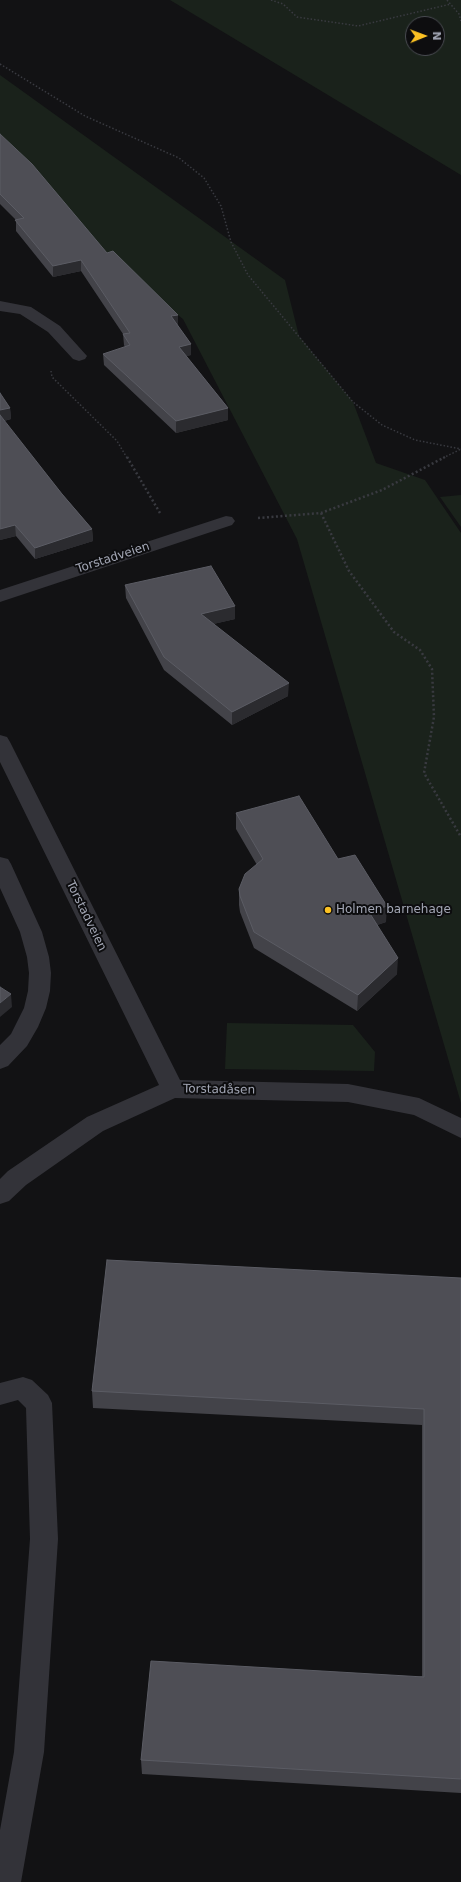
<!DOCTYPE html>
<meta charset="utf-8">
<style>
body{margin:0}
#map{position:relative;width:461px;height:1882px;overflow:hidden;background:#121214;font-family:"DejaVu Sans",sans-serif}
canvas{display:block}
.north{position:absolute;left:405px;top:16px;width:40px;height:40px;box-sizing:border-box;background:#0d0d0f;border:1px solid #494b51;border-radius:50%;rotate:89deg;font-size:11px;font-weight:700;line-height:16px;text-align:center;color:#a3a7b5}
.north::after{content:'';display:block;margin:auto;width:14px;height:18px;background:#fbc123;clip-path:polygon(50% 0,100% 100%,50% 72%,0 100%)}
</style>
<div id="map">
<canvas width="461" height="1882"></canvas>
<div class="north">N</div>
</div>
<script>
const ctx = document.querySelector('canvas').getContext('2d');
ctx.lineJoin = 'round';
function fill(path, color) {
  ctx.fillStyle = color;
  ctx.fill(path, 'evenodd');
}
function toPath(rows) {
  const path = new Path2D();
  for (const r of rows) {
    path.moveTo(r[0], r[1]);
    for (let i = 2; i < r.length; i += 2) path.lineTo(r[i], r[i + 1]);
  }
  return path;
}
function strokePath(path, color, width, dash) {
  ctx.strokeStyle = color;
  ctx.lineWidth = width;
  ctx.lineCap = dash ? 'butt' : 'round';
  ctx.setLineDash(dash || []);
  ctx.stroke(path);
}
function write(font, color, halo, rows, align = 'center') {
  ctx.font = font + ' "DejaVu Sans",sans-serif';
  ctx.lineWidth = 4;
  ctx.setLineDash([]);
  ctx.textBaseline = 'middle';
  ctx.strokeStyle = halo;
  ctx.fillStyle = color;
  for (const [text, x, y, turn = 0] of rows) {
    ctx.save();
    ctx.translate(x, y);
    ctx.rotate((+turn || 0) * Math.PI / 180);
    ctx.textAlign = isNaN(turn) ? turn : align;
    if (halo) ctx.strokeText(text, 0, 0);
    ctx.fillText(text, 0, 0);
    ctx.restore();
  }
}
const green = toPath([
 [170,0,461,0,461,175],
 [413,24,437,24,437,48,413,48],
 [0,75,285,280,299,336,353,402,376,463,425,480,461,533,461,1103,297,539,183,319,0,178],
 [461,495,461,527,440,497],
 [227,1023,353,1025,375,1052,374,1071,225,1069]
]);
const pathFar1 = toPath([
 [271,0,283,4,297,17,358,26,451,4],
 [447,0,459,14,461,21],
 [0,64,85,116,179,158,204,178,221,206,231,242,248,275,353,402,382,425,415,440,461,449],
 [51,371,52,377,117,441,127,458],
 [443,458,461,449]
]);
const path = toPath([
 [127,457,160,513],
 [321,513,349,571,394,632,420,650,432,669,434,717,424,773,461,837],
 [258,518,321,513,382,490,445,457]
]);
const minor = toPath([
 [0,301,31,307,60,326,87,356,85,359,79,361,73,359,48,332,20,314,0,311,0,301],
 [226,516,232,517,235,521,232,525,0,602,0,590,226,516],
 [0,735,7,737,10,742,180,1080,348,1084,419,1098,461,1118,461,1138,414,1115,348,1102,175,1098,103,1131,26,1185,9,1201,0,1204,0,1179,8,1171,87,1117,159,1085,0,762,0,735],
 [0,857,8,859,11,864,42,932,49,957,51,973,50,991,46,1008,38,1027,27,1046,8,1066,0,1069,0,1045,11,1034,24,1008,28,991,29,973,27,957,20,932,0,888,0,857],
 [23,1377,32,1380,48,1395,52,1403,58,1539,44,1752,21,1882,0,1882,0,1830,14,1752,30,1539,26,1408,18,1400,0,1405,0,1383,23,1377]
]);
const wall = toPath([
 [0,134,107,253,178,315,178,326,191,344,191,355,186,356,228,408,228,420,176,433,104,365,103,354,125,347,124,345,123,334,81,271,53,277,16,231,16,220,0,204],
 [0,393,10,408,11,419,4,421,62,494,92,529,93,541,35,559,16,536,0,540],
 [125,585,235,606,235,619,213,624,288,696,232,725,164,670,126,598],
 [236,813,338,859,386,922,377,925,397,974,357,1011,254,948,240,912,239,905,239,889,257,865,236,829],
 [461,1278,461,1793,142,1774,141,1760,422,1676,422,1425,93,1408,92,1391]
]);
const shadedWall = toPath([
 [81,260,81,271,53,277,53,266],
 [178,315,178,326,171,316],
 [191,344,191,355,179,358,179,347],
 [10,408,11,419,0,422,0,410],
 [228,408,228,420,176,433,176,421],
 [15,525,16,536,0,540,0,529],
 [92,529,93,541,35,559,35,548],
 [235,606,235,619,201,627,201,614],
 [289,683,288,696,232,725,232,712],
 [387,906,386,922,368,928,369,912],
 [398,958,397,974,357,1011,358,995],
 [11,994,12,1007,0,1017,0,1003]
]);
const building = toPath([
 [0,134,32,164,107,253,113,251,178,315,171,316,191,344,179,347,228,408,176,421,103,354,130,345,123,334,130,333,81,260,53,266,15,220,24,218,0,194,0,134],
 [0,393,10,408,0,410,0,393],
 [0,415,62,494,92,529,35,548,15,525,0,529,0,415],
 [211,566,235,606,201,614,289,683,232,712,164,657,125,585,211,566],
 [299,796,338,859,355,855,387,906,369,912,398,958,358,995,254,932,240,896,239,889,245,874,263,859,236,813,299,796],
 [0,987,11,994,0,1003,0,987],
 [107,1260,461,1278,461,1779,141,1760,151,1661,424,1677,424,1409,92,1391,107,1260]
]);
const markers = [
 [328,910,4,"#fbc123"]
];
const streetNames = [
 ["Torstadveien",113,558,-18],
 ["Torstadveien",86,916,64],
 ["Torstadåsen",219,1090,1]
];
const poiNames = [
 ["Holmen barnehage",336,910]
];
fill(green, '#1a221b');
strokePath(pathFar1, '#393a40', 1.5, [1.5, 2]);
strokePath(path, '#393a40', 2.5, [2, 2.5]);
fill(minor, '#333339');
fill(wall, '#434349');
fill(shadedWall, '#2b2b2f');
fill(building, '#4e4e55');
strokePath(building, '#5b5c64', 1);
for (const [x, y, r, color] of markers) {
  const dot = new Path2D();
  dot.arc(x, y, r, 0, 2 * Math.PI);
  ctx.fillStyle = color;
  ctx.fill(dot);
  strokePath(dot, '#0d0d0f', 1.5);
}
write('12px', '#a3a7b5', '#0d0d0f', streetNames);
write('12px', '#a3a7b5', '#0d0d0f', poiNames, 'left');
</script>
